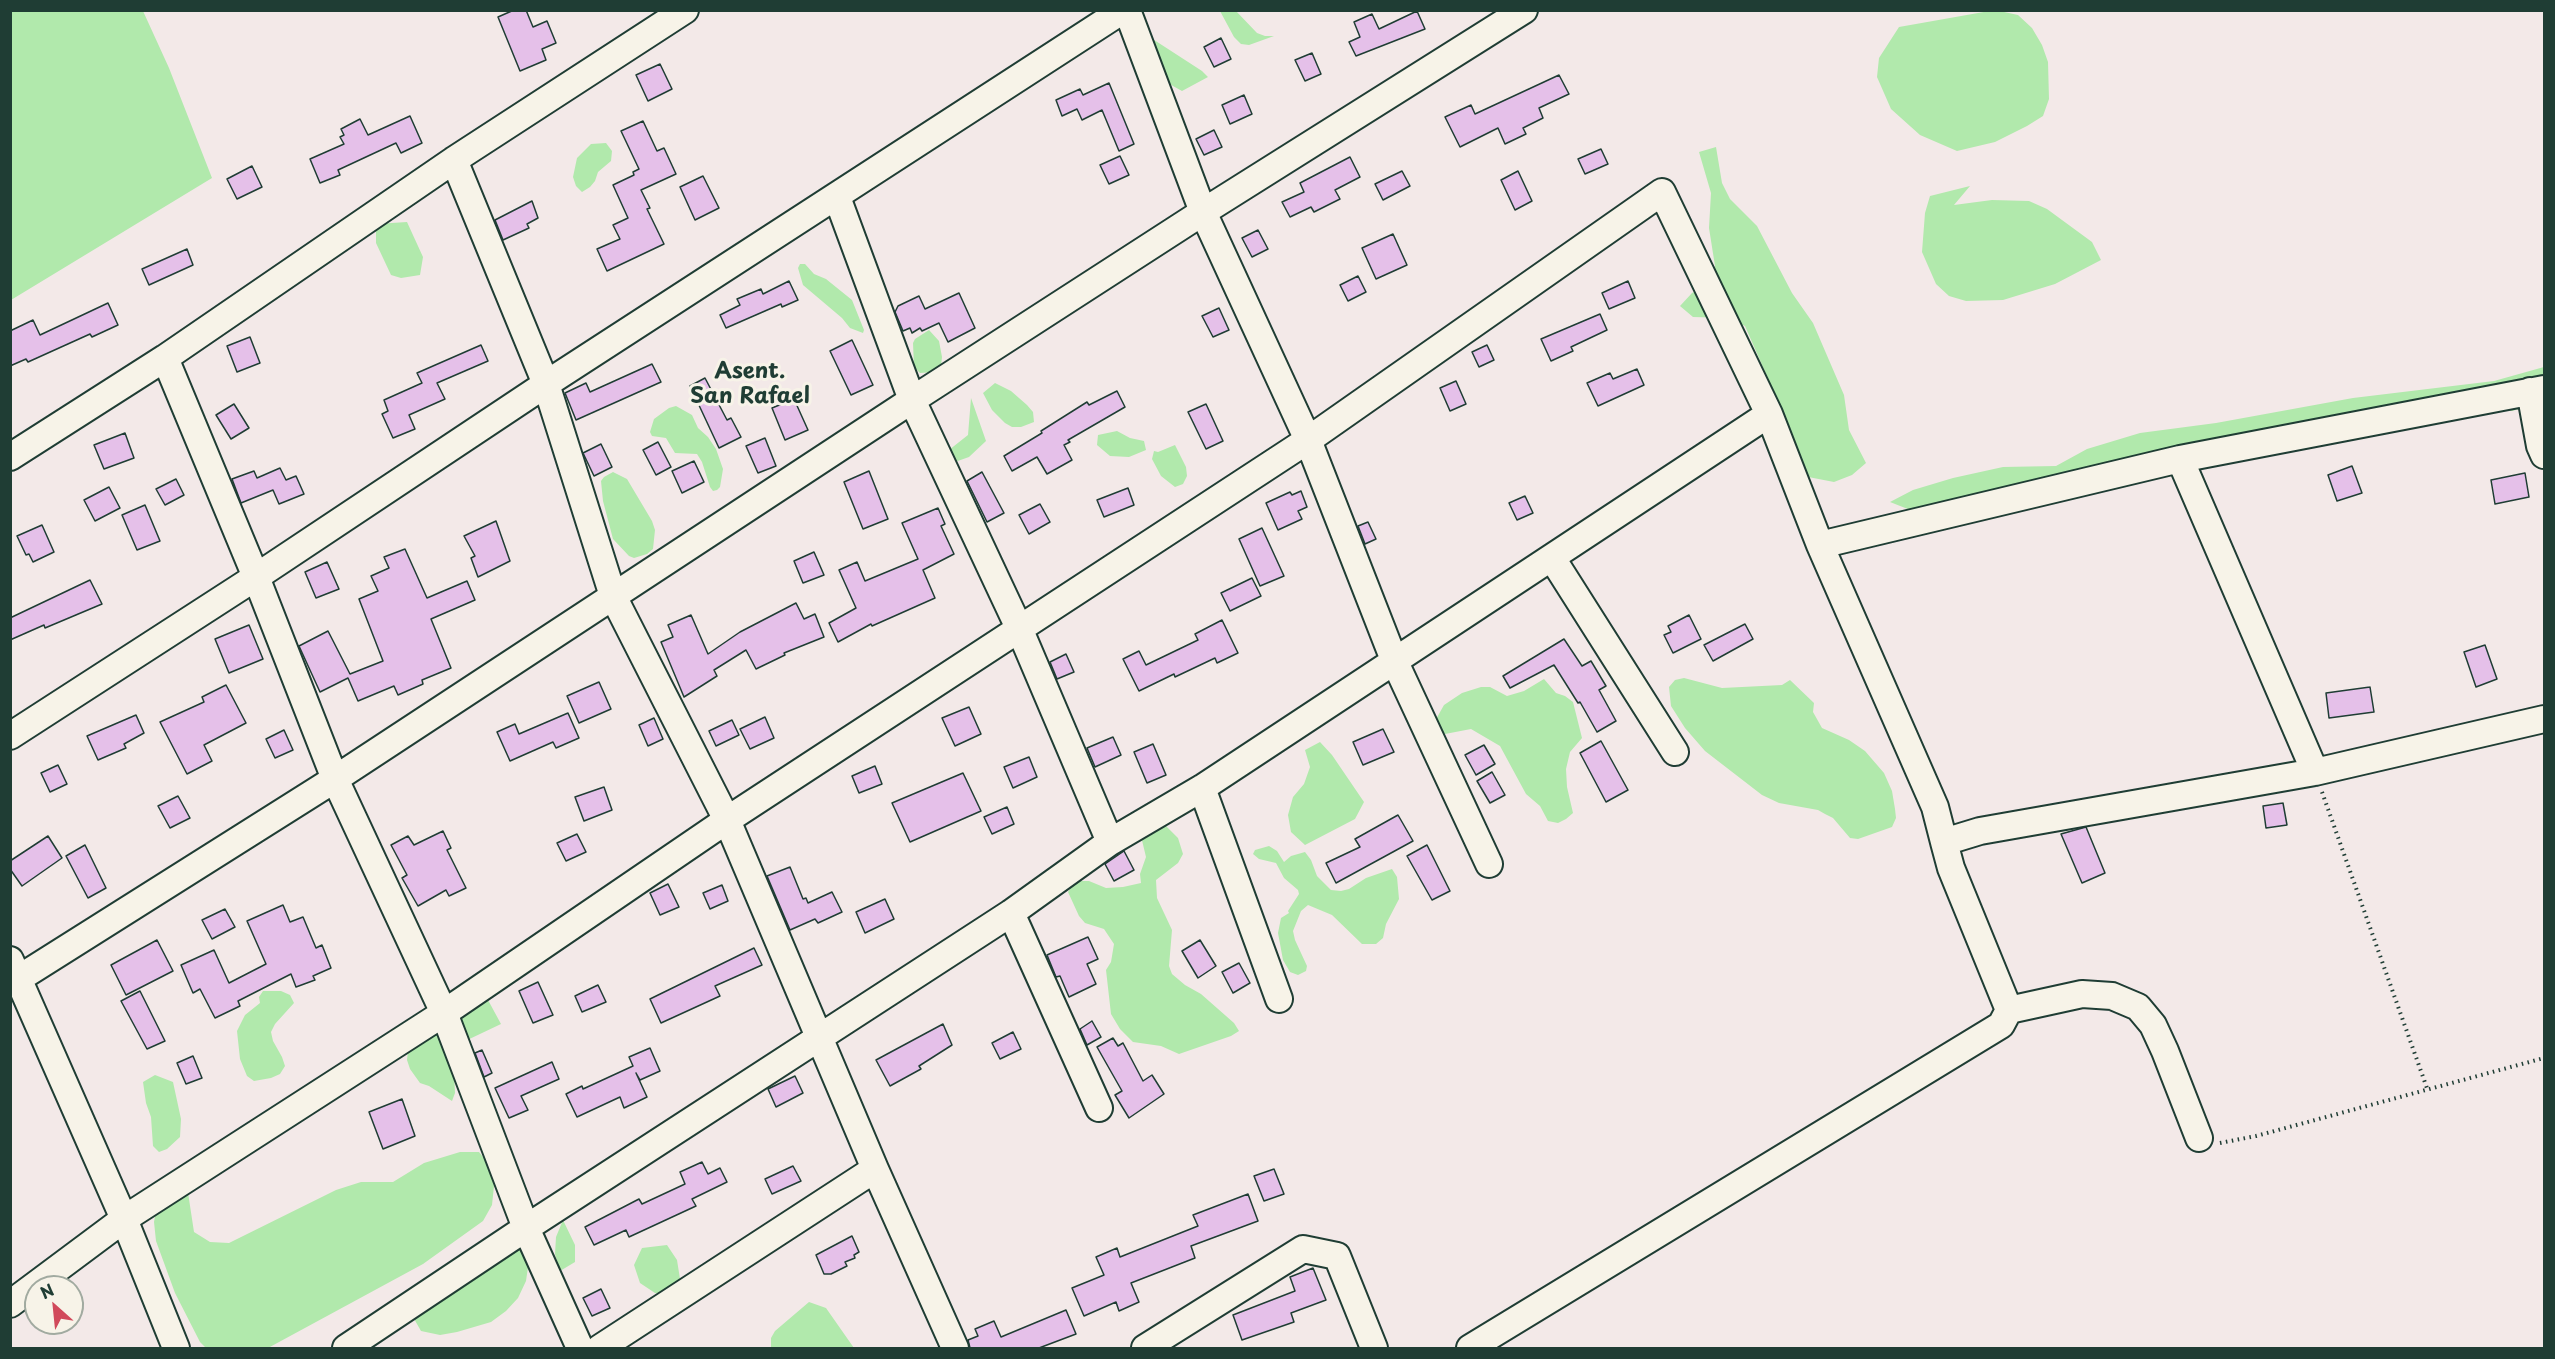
<!DOCTYPE html>
<style>
body{margin:0}
#map{position:relative;width:2555px;height:1359px;overflow:hidden;background:#f3e9e8;font-family:"Playpen Sans",sans-serif}
canvas{display:block}
.frame{position:absolute;inset:0;border:12px solid #1f3d34;pointer-events:none}
.north{position:absolute;left:24px;top:1275px;width:60px;height:60px;box-sizing:border-box;background:#f7f3e8;border:2px solid #a1aaa0;border-radius:50%;rotate:333deg;font-size:16px;font-weight:700;line-height:24px;text-align:center;color:#1f3d34}
.north::after{content:'';display:block;margin:auto;width:21px;height:27px;background:#d1495b;clip-path:polygon(50% 0,100% 100%,50% 72%,0 100%)}
</style>
<div id="map">
<canvas width="2555" height="1359"></canvas>
<div class="frame"></div>
<div class="north">N</div>
</div>
<script>
const ctx = document.querySelector('canvas').getContext('2d');
ctx.lineJoin = 'round';
function fill(path, color) {
  ctx.fillStyle = color;
  ctx.fill(path, 'evenodd');
}
function toPath(rows) {
  const path = new Path2D();
  for (const r of rows) {
    path.moveTo(r[0], r[1]);
    for (let i = 2; i < r.length; i += 2) path.lineTo(r[i], r[i + 1]);
  }
  return path;
}
function strokePath(path, color, width, dash) {
  ctx.strokeStyle = color;
  ctx.lineWidth = width;
  ctx.lineCap = dash ? 'butt' : 'round';
  ctx.setLineDash(dash || []);
  ctx.stroke(path);
}
function write(font, color, halo, rows, align = 'center') {
  ctx.font = font + ' "Playpen Sans",sans-serif';
  ctx.lineWidth = 6;
  ctx.setLineDash([]);
  ctx.textBaseline = 'middle';
  ctx.strokeStyle = halo;
  ctx.fillStyle = color;
  for (const [text, x, y, turn = 0] of rows) {
    ctx.save();
    ctx.translate(x, y);
    ctx.rotate((+turn || 0) * Math.PI / 180);
    ctx.textAlign = isNaN(turn) ? turn : align;
    if (halo) ctx.strokeText(text, 0, 0);
    ctx.fillText(text, 0, 0);
    ctx.restore();
  }
}
const green = toPath([
 [11,10,143,11,169,68,212,178,11,300],
 [1995,10,2018,15,2032,28,2042,45,2048,62,2049,99,2043,116,2027,126,1995,142,1957,151,1920,135,1891,109,1877,77,1879,58,1899,27],
 [1220,11,1236,11,1257,33,1265,36,1274,36,1249,45,1241,44,1234,37],
 [1148,36,1202,71,1208,77,1182,91,1173,86,1151,70],
 [606,143,612,151,611,161,598,172,595,181,590,187,582,192,576,186,573,177,577,158,591,144],
 [1716,147,1722,183,1730,199,1757,226,1792,293,1813,323,1844,395,1849,430,1866,463,1852,475,1834,482,1798,475,1781,426,1773,390,1745,326,1728,318,1693,317,1680,306,1692,293,1708,285,1715,266,1709,228,1711,193,1699,152],
 [1970,186,1954,205,1992,200,2029,201,2047,209,2092,242,2101,260,2055,284,2003,300,1966,301,1949,296,1936,284,1922,252,1925,213,1930,196],
 [407,222,423,257,420,275,401,278,391,275,376,243,376,224],
 [800,264,805,264,814,274,826,279,852,300,864,330,863,333,850,328,842,318,803,285,798,268],
 [929,330,939,341,942,357,941,366,934,372,920,373,914,367,913,343,915,339],
 [2544,367,2544,402,2512,411,2495,408,2409,429,2393,428,1923,515,1890,502,1913,490,1953,478,2003,467,2056,466,2087,449,2140,433,2216,423,2353,398,2494,381],
 [995,383,1011,391,1027,405,1033,412,1034,422,1021,427,1012,427,1005,423,992,410,983,393],
 [971,398,986,441,969,457,952,463,949,450,968,435],
 [676,406,692,415,698,428,708,437,716,449,723,469,720,487,717,490,713,491,710,487,702,462,697,454,675,453,666,438,652,436,650,432,654,419,669,408],
 [1117,431,1130,438,1144,441,1146,450,1129,457,1110,456,1097,445,1098,435],
 [1175,445,1186,467,1187,476,1183,484,1175,487,1161,476,1152,459,1154,451,1158,452],
 [613,472,627,479,652,521,655,530,653,549,647,554,634,558,629,556,613,539,603,501,601,481,604,477],
 [1684,678,1722,688,1782,685,1790,680,1814,703,1813,712,1822,728,1849,740,1865,751,1884,773,1892,791,1895,809,1896,818,1892,827,1858,839,1850,838,1833,818,1825,814,1818,810,1779,803,1762,795,1705,751,1685,728,1671,706,1669,687,1675,680],
 [1544,679,1556,693,1565,696,1573,702,1582,738,1570,752,1566,769,1567,787,1573,813,1566,819,1558,823,1548,821,1540,806,1526,794,1500,746,1471,729,1445,734,1437,730,1435,721,1444,705,1462,693,1481,687,1490,687,1507,696,1524,691],
 [1320,742,1332,755,1364,802,1355,819,1305,845,1291,832,1288,815,1293,797,1304,784,1310,767,1305,750],
 [1156,825,1165,825,1178,838,1183,854,1178,863,1156,880,1157,898,1172,930,1169,966,1172,974,1185,985,1201,994,1234,1023,1239,1031,1231,1036,1179,1054,1161,1046,1133,1042,1120,1029,1111,1014,1106,970,1111,962,1114,944,1104,929,1085,923,1079,916,1068,892,1073,884,1081,881,1089,881,1106,888,1123,887,1141,883,1140,874,1146,857,1140,832],
 [1269,846,1277,851,1284,862,1291,856,1305,852,1311,860,1317,876,1331,890,1341,891,1349,889,1366,878,1392,869,1397,877,1399,899,1386,924,1383,938,1376,944,1362,944,1332,915,1308,905,1301,911,1293,931,1295,940,1307,966,1306,971,1298,975,1290,972,1283,960,1278,933,1281,918,1289,913,1288,911,1299,894,1298,890,1284,878,1276,863,1259,859,1253,854,1255,850],
 [263,991,281,991,290,995,294,1003,275,1024,271,1032,273,1041,282,1057,285,1066,280,1074,271,1078,254,1081,247,1076,240,1059,237,1031,245,1015,260,1003,259,997],
 [480,997,488,1000,501,1024,461,1043,454,1073,455,1093,452,1101,429,1086,420,1083,410,1069,407,1060,408,1051],
 [155,1075,173,1082,181,1119,180,1137,167,1149,159,1152,153,1146,151,1117,146,1103,143,1082],
 [460,1152,479,1152,491,1167,494,1186,492,1205,483,1221,423,1264,268,1348,206,1348,200,1342,175,1293,156,1241,154,1222,157,1205,187,1186,194,1232,210,1242,229,1243,336,1190,361,1182,393,1182,424,1163],
 [563,1220,575,1245,575,1262,560,1271,555,1254,556,1237],
 [519,1236,529,1260,526,1281,518,1298,506,1311,491,1322,457,1332,440,1335,421,1331,413,1317],
 [667,1245,677,1260,680,1279,673,1295,655,1293,640,1283,634,1265,642,1248],
 [809,1302,826,1308,854,1348,771,1348,771,1338,775,1331]
]);
const building = toPath([
 [514,10,526,10,533,27,547,21,556,43,542,49,546,60,520,71,498,17,514,10],
 [1417,11,1425,29,1356,56,1349,42,1360,37,1354,22,1372,14,1379,29,1417,11],
 [1221,38,1231,59,1214,67,1204,47,1221,38],
 [1312,53,1321,74,1305,81,1295,60,1312,53],
 [660,64,672,89,648,101,636,75,660,64],
 [1559,75,1569,94,1539,108,1543,118,1523,128,1526,134,1505,144,1498,128,1460,147,1445,117,1471,105,1475,114,1559,75],
 [1109,83,1134,144,1119,151,1102,110,1082,120,1077,109,1062,116,1056,100,1080,89,1083,95,1109,83],
 [1244,95,1252,114,1230,124,1222,105,1244,95],
 [410,116,422,143,401,153,396,143,338,170,340,175,320,183,310,159,344,144,340,137,344,135,341,129,360,119,368,135,410,116],
 [643,121,657,151,664,148,676,174,641,190,650,208,647,209,664,244,607,271,597,249,620,239,613,225,628,218,613,185,634,175,633,172,639,169,621,131,643,121],
 [1214,130,1222,147,1204,155,1196,139,1214,130],
 [1601,149,1608,164,1585,174,1578,159,1601,149],
 [1120,156,1129,175,1109,184,1100,165,1120,156],
 [1350,157,1360,177,1335,190,1340,199,1314,212,1311,207,1290,217,1282,202,1304,192,1300,183,1350,157],
 [252,166,262,187,237,199,227,179,252,166],
 [1402,171,1410,186,1383,200,1375,184,1402,171],
 [1518,171,1532,201,1515,210,1501,180,1518,171],
 [703,176,719,208,695,220,680,187,703,176],
 [532,201,538,218,527,224,529,228,503,240,495,220,532,201],
 [1258,230,1268,249,1252,257,1242,238,1258,230],
 [1393,234,1407,265,1376,279,1362,248,1393,234],
 [187,249,193,265,149,285,142,269,187,249],
 [1358,276,1366,292,1348,301,1340,285,1358,276],
 [789,281,798,300,782,307,781,304,726,328,720,315,740,305,737,299,761,289,763,294,789,281],
 [1628,281,1635,298,1609,309,1602,293,1628,281],
 [959,293,975,328,948,342,939,323,922,331,920,328,912,333,910,328,903,331,895,312,898,306,919,296,925,309,959,293],
 [108,303,118,325,92,337,90,334,28,362,26,359,10,366,10,331,33,320,40,335,108,303],
 [1219,308,1229,330,1213,337,1202,316,1219,308],
 [1600,314,1607,330,1571,347,1573,351,1551,361,1541,339,1600,314],
 [250,337,260,363,237,372,227,346,250,337],
 [852,340,873,385,851,395,830,351,852,340],
 [481,345,488,361,437,383,445,399,409,415,415,429,393,438,382,414,388,411,384,400,422,383,417,373,481,345],
 [1487,345,1494,360,1479,367,1472,352,1487,345],
 [652,364,661,382,576,420,565,393,586,383,590,392,652,364],
 [1637,369,1644,385,1598,406,1587,383,1610,373,1613,379,1637,369],
 [705,378,727,420,731,418,741,437,719,448,690,386,705,378],
 [1456,381,1466,404,1450,411,1440,388,1456,381],
 [1117,391,1125,407,1068,440,1070,442,1064,445,1072,460,1047,474,1037,457,1012,471,1004,456,1042,433,1041,431,1087,402,1089,405,1117,391],
 [794,399,808,430,785,440,772,408,794,399],
 [234,404,249,428,231,439,216,415,234,404],
 [1206,404,1223,441,1206,449,1188,412,1206,404],
 [125,433,134,458,104,469,94,445,125,433],
 [765,438,776,466,758,473,746,446,765,438],
 [658,442,671,467,656,475,643,450,658,442],
 [601,444,612,467,594,476,583,453,601,444],
 [694,461,704,482,682,493,672,471,694,461],
 [2352,466,2362,493,2337,501,2328,475,2352,466],
 [280,468,286,480,296,476,304,494,279,504,273,490,241,503,232,479,254,471,257,478,280,468],
 [869,471,888,519,863,529,844,482,869,471],
 [982,472,1004,513,987,522,967,481,982,472],
 [2525,473,2529,497,2495,504,2491,480,2525,473],
 [176,479,184,495,165,505,156,489,176,479],
 [109,487,120,508,95,521,84,500,109,487],
 [1128,488,1134,505,1104,517,1097,500,1128,488],
 [1301,491,1307,507,1298,511,1302,519,1278,530,1266,503,1290,492,1292,495,1301,491],
 [1525,496,1533,513,1517,520,1509,503,1525,496],
 [1040,504,1050,522,1029,534,1019,515,1040,504],
 [145,505,160,541,137,550,122,515,145,505],
 [938,508,945,524,941,526,954,554,923,570,935,598,872,626,871,624,838,642,829,623,856,608,839,570,857,562,865,581,918,559,902,523,938,508],
 [496,521,510,561,478,577,471,558,475,556,464,536,496,521],
 [1368,522,1376,539,1365,544,1358,526,1368,522],
 [42,525,54,552,33,562,29,554,26,555,17,536,42,525],
 [1262,528,1284,576,1260,586,1239,539,1262,528],
 [405,549,427,598,467,581,475,600,431,619,451,668,422,680,423,684,398,695,394,686,358,701,348,678,320,692,299,646,328,631,350,674,383,661,359,599,378,591,371,576,389,568,384,557,405,549],
 [814,552,824,575,803,583,794,561,814,552],
 [327,562,339,589,316,598,305,572,327,562],
 [1252,578,1261,596,1230,611,1221,593,1252,578],
 [90,580,102,604,45,628,44,625,10,640,10,618,90,580],
 [796,603,804,619,815,614,824,637,784,653,785,655,756,669,746,650,714,670,717,676,684,697,661,642,673,637,668,625,691,615,708,654,740,632,796,603],
 [1689,615,1701,639,1673,653,1664,635,1671,632,1668,626,1689,615],
 [1222,620,1238,653,1217,663,1215,658,1175,677,1174,674,1139,691,1123,659,1139,651,1146,665,1198,640,1195,634,1222,620],
 [1745,624,1753,639,1713,661,1704,645,1745,624],
 [249,625,263,659,229,673,215,639,249,625],
 [1564,639,1582,666,1591,661,1606,686,1599,690,1616,721,1597,732,1580,702,1578,703,1554,665,1510,688,1503,676,1564,639],
 [2485,645,2497,679,2476,687,2464,652,2485,645],
 [1066,654,1074,672,1057,679,1050,662,1066,654],
 [599,682,611,709,579,723,567,696,599,682],
 [226,685,246,723,204,745,212,761,187,774,160,722,204,702,202,697,226,685],
 [2370,687,2374,712,2329,718,2326,693,2370,687],
 [969,707,981,734,955,746,942,718,969,707],
 [568,713,579,738,556,748,553,742,510,761,497,732,515,724,519,734,568,713],
 [136,715,144,733,124,744,126,748,98,760,87,736,136,715],
 [765,717,774,738,750,749,740,729,765,717],
 [654,718,663,739,648,746,639,725,654,718],
 [732,720,739,735,716,746,709,731,732,720],
 [1383,729,1394,752,1363,765,1353,742,1383,729],
 [284,730,293,750,275,758,266,739,284,730],
 [1113,737,1121,755,1095,767,1087,748,1113,737],
 [1601,741,1628,790,1606,802,1580,753,1601,741],
 [1153,744,1166,775,1147,783,1134,752,1153,744],
 [1484,745,1495,764,1476,775,1465,755,1484,745],
 [1029,757,1037,777,1013,788,1004,767,1029,757],
 [58,765,67,784,50,792,41,773,58,765],
 [875,766,882,784,859,793,852,776,875,766],
 [1492,772,1505,795,1490,803,1477,781,1492,772],
 [963,773,981,811,910,842,892,803,963,773],
 [604,787,612,810,584,821,575,797,604,787],
 [178,796,190,818,170,828,158,806,178,796],
 [2283,803,2287,825,2266,828,2263,806,2283,803],
 [1007,807,1014,824,992,834,984,817,1007,807],
 [1398,815,1413,841,1336,883,1326,863,1360,847,1355,839,1398,815],
 [2086,827,2105,873,2082,883,2061,834,2086,827],
 [443,831,451,848,447,850,466,888,449,896,446,890,418,906,402,878,407,875,391,845,408,836,414,845,443,831],
 [577,834,586,852,566,861,557,843,577,834],
 [48,836,62,858,22,886,10,869,10,861,48,836],
 [85,845,106,888,88,898,66,856,85,845],
 [1427,845,1450,891,1432,900,1407,856,1427,845],
 [1124,851,1134,870,1114,881,1105,864,1124,851],
 [790,867,803,899,806,898,808,903,832,892,842,912,818,923,815,919,790,930,767,876,790,867],
 [668,884,679,907,660,915,650,893,668,884],
 [722,885,728,901,710,909,703,893,722,885],
 [885,899,894,919,865,933,856,912,885,899],
 [283,905,290,922,303,917,316,948,322,945,331,968,313,976,315,980,296,987,291,974,238,1001,240,1006,215,1018,200,989,193,993,181,965,214,950,229,983,266,964,247,921,283,905],
 [225,909,235,927,212,939,202,920,225,909],
 [1088,937,1098,959,1087,964,1096,984,1069,997,1060,976,1056,977,1047,955,1088,937],
 [157,940,173,971,126,995,111,965,157,940],
 [1200,940,1216,966,1198,978,1182,951,1200,940],
 [754,948,762,965,715,986,720,996,661,1023,650,999,754,948],
 [1239,963,1250,983,1233,993,1222,972,1239,963],
 [538,982,553,1015,533,1023,519,991,538,982],
 [598,985,606,1002,582,1012,575,996,598,985],
 [140,991,165,1041,147,1049,121,1001,140,991],
 [1092,1021,1101,1037,1087,1045,1080,1029,1092,1021],
 [943,1024,952,1045,919,1066,921,1069,890,1086,876,1060,943,1024],
 [1013,1032,1021,1049,1000,1059,992,1043,1013,1032],
 [1113,1038,1118,1046,1123,1043,1143,1081,1152,1075,1164,1094,1129,1118,1115,1095,1122,1091,1097,1047,1113,1038],
 [650,1048,660,1071,640,1080,636,1073,647,1097,624,1108,620,1097,577,1117,566,1094,582,1086,583,1089,633,1066,629,1057,650,1048],
 [482,1050,492,1073,484,1077,475,1053,482,1050],
 [193,1056,202,1078,186,1084,177,1063,193,1056],
 [552,1062,559,1079,521,1096,528,1110,509,1118,495,1088,552,1062],
 [795,1076,803,1093,776,1107,768,1089,795,1076],
 [402,1099,415,1136,383,1149,369,1112,402,1099],
 [702,1162,708,1174,720,1168,727,1182,692,1199,696,1206,629,1237,626,1230,594,1245,585,1227,639,1199,642,1204,685,1184,680,1172,702,1162],
 [793,1166,801,1181,772,1194,765,1179,793,1166],
 [1274,1169,1284,1194,1264,1201,1254,1176,1274,1169],
 [1248,1194,1258,1221,1191,1246,1195,1258,1131,1283,1139,1302,1119,1311,1116,1302,1084,1316,1072,1288,1104,1275,1096,1257,1117,1248,1120,1257,1198,1226,1193,1215,1248,1194],
 [852,1236,859,1252,854,1255,855,1258,845,1262,847,1266,831,1274,824,1274,816,1255,852,1236],
 [1313,1268,1326,1300,1291,1313,1294,1322,1242,1340,1233,1315,1295,1291,1290,1277,1313,1268],
 [601,1289,610,1308,592,1316,583,1298,601,1289],
 [1066,1310,1076,1334,1039,1348,970,1348,968,1340,978,1336,975,1329,994,1321,1001,1337,1066,1310]
]);
const path = toPath([
 [2322,792,2428,1091],
 [2220,1143,2256,1136,2544,1058]
]);
const minor = toPath([
 [454,160,546,384,613,596,727,820,875,1169,955,1348],
 [837,197,912,400,1203,212,1524,10],
 [165,358,256,577,335,779,444,1013,526,1228,580,1348],
 [2530,391,2540,446,2544,455],
 [10,457,165,358,454,160,685,10],
 [2180,459,2315,772],
 [1820,545,2180,459,2544,389],
 [1552,558,1675,752],
 [10,736,256,577,546,384,1123,10],
 [1202,788,1279,999],
 [1489,864,1394,660,1308,440,1662,192,1769,414,1820,545,1935,807,1944,842],
 [1011,913,1099,1108],
 [10,960,124,1219,176,1348],
 [10,984,335,779,912,400,1019,628,1110,842],
 [2009,1010,2082,994,2112,996,2138,1007,2153,1025,2165,1051,2199,1138],
 [10,1304,124,1219,444,1013,727,820,1308,440,1203,212,1127,10],
 [346,1348,526,1228,1011,913,1110,842,1202,788,1769,414],
 [600,1348,875,1169],
 [1145,1348,1303,1249,1337,1256,1374,1348],
 [1470,1348,2001,1025,2009,1010,1951,868,1944,842,1980,831,2315,772,2544,719]
]);
const districtNames = [
 ["Asent.",750,372],
 ["San Rafael",750,397]
];
fill(green, '#b1e9ac');
fill(building, '#e5c0e9');
strokePath(building, '#1f3d34', 1.5);
strokePath(minor, '#1f3d34', 30);
strokePath(path, '#1f3d34', 4, [1.5, 4.5]);
strokePath(minor, '#f7f3e8', 26);
write('bold 22px', '#1f3d34', '#f7f3e8', districtNames);
</script>
